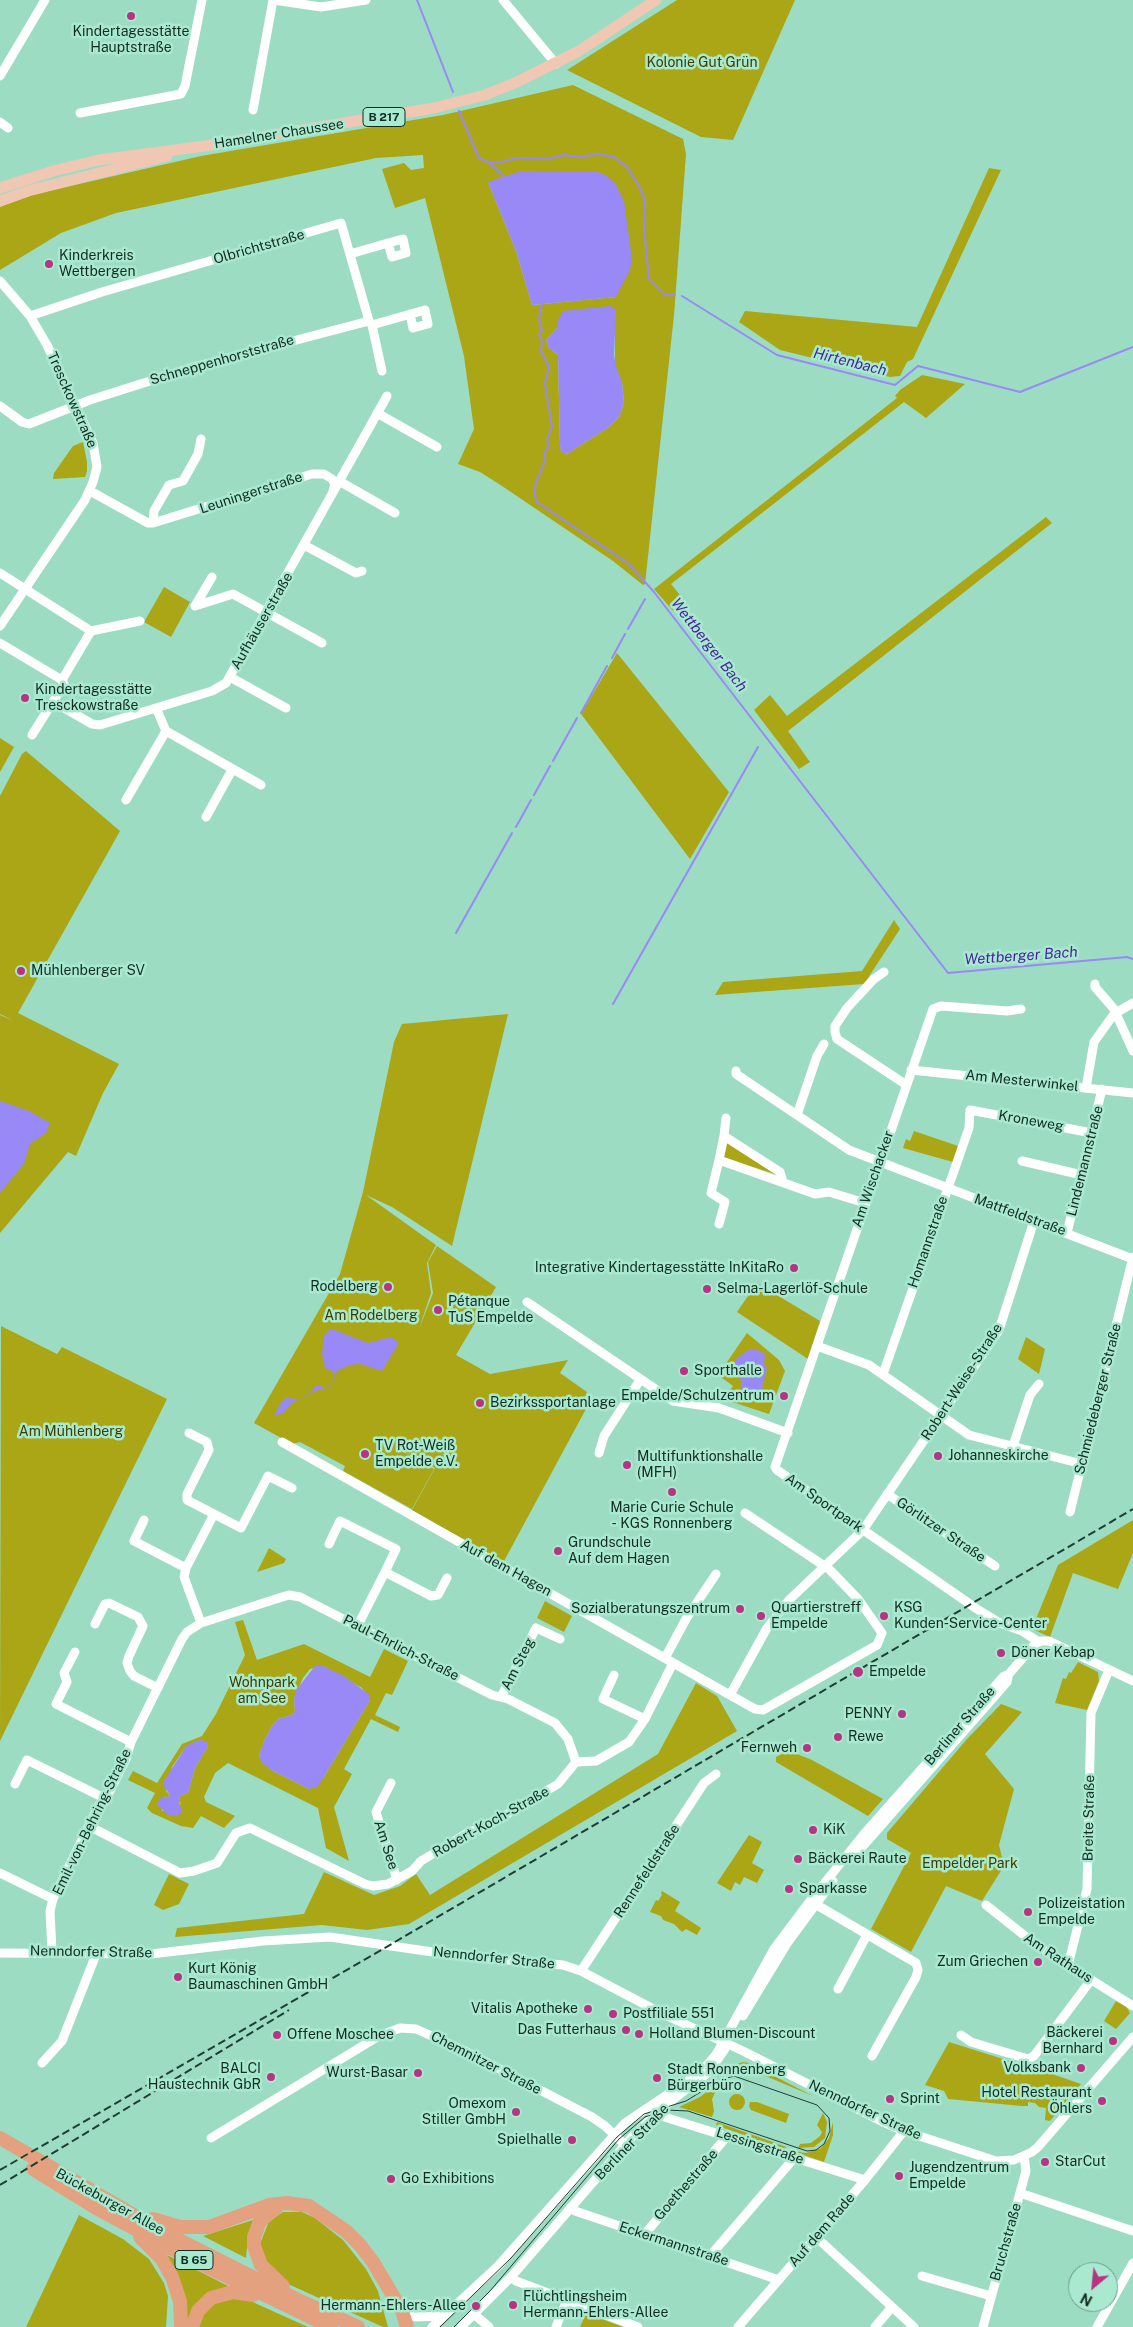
<!DOCTYPE html>
<meta charset="utf-8">
<style>
body{margin:0}
#map{position:relative;width:1133px;height:2327px;overflow:hidden;background:#9cdcc3;font-family:"Public Sans",sans-serif}
canvas{display:block}
.north{position:absolute;left:1068px;top:2262px;width:50px;height:50px;box-sizing:border-box;background:#a9e9cf;border:1px solid #6d9d8a;border-radius:50%;rotate:208deg;font-size:14px;font-weight:700;line-height:20px;text-align:center;color:#122c22}
.north::after{content:'';display:block;margin:auto;width:18px;height:22px;background:#b53582;clip-path:polygon(50% 0,100% 100%,50% 72%,0 100%)}
</style>
<div id="map">
<canvas width="1133" height="2327"></canvas>
<div class="north">N</div>
</div>
<script>
const ctx = document.querySelector('canvas').getContext('2d');
ctx.lineJoin = 'round';
function fill(path, color) {
  ctx.fillStyle = color;
  ctx.fill(path, 'evenodd');
}
function toPath(rows) {
  const path = new Path2D();
  for (const r of rows) {
    if (r.length === 3) {
      path.moveTo(r[0] + r[2], r[1]);
      path.arc(r[0], r[1], r[2], 0, 2 * Math.PI);
      continue;
    }
    path.moveTo(r[0], r[1]);
    for (let i = 2; i < r.length; i += 2) path.lineTo(r[i], r[i + 1]);
  }
  return path;
}
function strokePath(path, color, width, dash) {
  ctx.strokeStyle = color;
  ctx.lineWidth = width;
  ctx.lineCap = dash ? 'butt' : 'round';
  ctx.setLineDash(dash || []);
  ctx.stroke(path);
}
function write(font, color, halo, rows, align = 'center') {
  ctx.font = font + ' "Public Sans",sans-serif';
  ctx.lineWidth = 5;
  ctx.setLineDash([]);
  ctx.textBaseline = 'middle';
  ctx.strokeStyle = halo;
  ctx.fillStyle = color;
  for (const [text, x, y, turn = 0] of rows) {
    ctx.save();
    ctx.translate(x, y);
    ctx.rotate((+turn || 0) * Math.PI / 180);
    ctx.textAlign = isNaN(turn) ? turn : align;
    if (halo) ctx.strokeText(text, 0, 0);
    ctx.fillText(text, 0, 0);
    ctx.restore();
  }
}
const green = toPath([
 [677,0,795,0,733,140,701,137,567,70],
 [573,85,683,139,686,154,674,315,645,584,643,585,613,561,502,486,480,472,458,464,474,429,464,356,425,198,395,208,382,169,404,163,411,170,424,168,423,155,376,158,116,213,61,233,0,270,0,207,27,196,201,156,443,115],
 [488,182,616,297,532,305,516,251],
 [557,328,615,336,615,366,622,382,624,403,619,417,609,427,567,454,561,451,560,445,558,355,549,348,546,340],
 [989,168,1001,170,913,359,907,362,900,376,890,377,780,350,739,322,745,311,917,327],
 [922,375,965,384,926,418,904,402,671,584,688,605,675,613,654,589,897,398,895,396,900,390],
 [83,442,87,462,87,471,85,477,53,479,54,473,73,446],
 [1046,517,1052,523,788,731,810,762,799,769,754,710,770,695,787,716],
 [164,587,190,602,171,637,144,622],
 [617,653,729,792,690,859,581,714],
 [0,738,14,747,0,772],
 [26,751,120,831,18,1013,119,1064,103,1093,76,1156,68,1152,0,1233,0,1015,14,1021,0,1014,0,796,22,754],
 [894,920,900,929,864,984,715,995,723,982,862,971],
 [508,1014,452,1246,392,1207,366,1195,436,1245,427,1263,431,1293,419,1329,433,1293,428,1262,437,1246,496,1287,456,1355,490,1374,568,1360,560,1373,587,1392,583,1401,587,1407,503,1563,412,1510,435,1468,397,1448,434,1469,412,1509,343,1471,345,1466,300,1442,292,1444,254,1423,340,1274,363,1192,394,1042,402,1024],
 [914,1131,958,1146,953,1162,903,1148,906,1139,910,1141],
 [727,1142,778,1175,722,1157],
 [757,1283,820,1321,808,1359,737,1312],
 [1,1326,57,1354,62,1347,167,1399,0,1741],
 [747,1333,779,1360,785,1371,769,1414,723,1399,733,1386,718,1375],
 [1026,1337,1045,1349,1039,1374,1018,1359],
 [1133,1520,1133,1553,1118,1589,1073,1573,1050,1637,1032,1629,1058,1565],
 [269,1548,286,1559,284,1563,257,1572],
 [545,1601,572,1616,564,1632,537,1618],
 [243,1620,257,1660,304,1644,370,1677,384,1649,408,1661,392,1695,386,1693,375,1715,400,1727,398,1732,371,1719,344,1769,352,1774,334,1807,349,1861,326,1848,318,1808,228,1763,215,1773,204,1797,206,1802,235,1816,224,1828,201,1816,193,1828,181,1826,152,1813,147,1808,155,1793,128,1780,133,1771,157,1783,182,1744,202,1736,216,1714,245,1655,235,1622],
 [323,1666,362,1688,370,1700,324,1777,309,1789,273,1771,264,1764,259,1756,264,1741,272,1726,278,1719,292,1715,295,1711,294,1698,303,1678,310,1669],
 [208,1742,208,1746,195,1768,188,1793,180,1796,179,1801,181,1804,162,1811,162,1798,168,1797,170,1795,166,1791,172,1767,185,1748],
 [1078,1662,1098,1672,1099,1681,1087,1710,1055,1703,1063,1678,1066,1679,1069,1672,1071,1673],
 [696,1683,717,1696,737,1731,409,1924,367,1930,322,1925,175,1937,177,1928,304,1914,324,1872,374,1895,400,1886,416,1874,430,1895,658,1754],
 [1001,1704,1022,1712,985,1754,1014,1789,999,1845,1004,1866,982,1901,946,1886,911,1952,871,1929,911,1853,887,1839,887,1833,967,1739],
 [782,1754,797,1754,812,1760,883,1799,868,1816,776,1762,776,1757],
 [749,1835,762,1842,752,1863,764,1870,757,1883,744,1877,740,1885,735,1882,731,1891,717,1883],
 [169,1874,189,1884,179,1904,163,1910,154,1905],
 [662,1891,680,1902,675,1911,701,1928,697,1935,686,1929,682,1932,674,1924,663,1920,661,1916,650,1912,656,1900,658,1901,662,1895,661,1893],
 [1116,2001,1126,2006,1130,2013,1116,2029,1104,2021],
 [949,2042,1032,2068,1037,2063,1055,2075,1081,2084,1050,2121,1045,2120,1046,2108,1039,2107,1035,2103,1028,2102,1028,2106,1022,2106,948,2099,944,2091,925,2085],
 [743,2062,749,2063,813,2096,737,2064],
 [718,2083,719,2084,712,2099,714,2111,712,2117,679,2107,700,2097],
 [737,2102,8],
 [750,2102,757,2102,789,2114,786,2123,751,2110,749,2106],
 [823,2113,827,2122,825,2138,814,2147,798,2148,800,2144,811,2143,820,2136,822,2132,817,2125],
 [717,2122,786,2147,785,2150,716,2125],
 [833,2122,833,2135,824,2162,792,2151,806,2153,821,2148,829,2138],
 [283,2212,302,2212,315,2218,343,2240,366,2269,378,2291,388,2327,383,2327,288,2284,263,2263,260,2244,269,2221],
 [79,2215,123,2239,149,2259,164,2283,168,2296,166,2327,26,2327],
 [253,2220,248,2237,246,2258,203,2236],
 [163,2253,232,2288,188,2323],
 [233,2292,257,2304,308,2327,192,2327,198,2311],
 [586,2313,623,2327,580,2327]
]);
const water = toPath([
 [521,171,598,172,607,176,615,183,624,201,632,259,630,270,616,297,532,305,516,251,488,182],
 [610,306,614,308,616,311,614,355,616,366,622,382,624,403,619,417,609,427,567,454,561,452,560,445,558,355,549,348,546,340,557,328,557,322,563,311],
 [0,1101,29,1111,50,1123,46,1133,30,1144,24,1164,0,1193],
 [332,1329,368,1343,391,1337,399,1343,382,1371,360,1364,350,1365,337,1371,334,1381,330,1387,315,1391,292,1403,283,1413,274,1416,279,1406,285,1398,299,1399,311,1392,317,1385,326,1388,332,1384,335,1375,332,1371,325,1368,322,1354,324,1336,328,1331],
 [748,1350,757,1350,765,1354,764,1363,767,1369,762,1387,764,1392,758,1399,752,1400,745,1398,742,1392,740,1376,734,1366,736,1359],
 [315,1666,323,1666,344,1676,370,1695,370,1700,324,1777,317,1787,309,1789,273,1771,263,1764,259,1756,264,1741,272,1726,278,1719,292,1715,295,1711,294,1698,297,1689],
 [200,1740,208,1742,208,1746,195,1768,188,1793,180,1796,179,1801,182,1812,177,1816,169,1815,157,1805,160,1798,168,1797,170,1795,163,1785,164,1781,185,1748,189,1744]
]);
const stream = toPath([
 [417,0,453,92],
 [459,111,479,158,488,162,498,163,517,158,548,159,564,155,580,157,598,154,614,157,627,167,639,186,645,200,644,229,649,279,665,295,675,295],
 [488,162,506,178],
 [682,296,777,355,895,385,918,366,1020,392,1133,347],
 [542,303,539,319,542,330,539,334,542,342,541,351,549,367,545,383,552,427,547,440,549,446,545,452,545,460,536,483,534,493,537,502,629,564,654,592,948,973,1127,957,1133,959],
 [628,629,645,599],
 [612,658,625,634],
 [581,713,607,666],
 [553,761,577,718],
 [534,795,550,766],
 [516,827,531,800],
 [456,933,512,833],
 [613,1004,758,747]
]);
const minor = toPath([
 [274,0,321,7,366,0],
 [503,0,556,64],
 [0,76,45,0],
 [253,110,273,0],
 [80,113,181,94,185,86,202,0],
 [0,122,8,128],
 [350,254,388,243,403,239,406,253,392,257,388,243],
 [0,281,30,316,47,345,93,443,97,467,93,482,85,500,0,626],
 [30,316,102,292,341,223,369,321,372,325,382,371],
 [372,325,425,310,428,324,413,328,410,314],
 [0,406,22,422,29,424,90,400,194,367,369,321],
 [377,413,437,447],
 [339,481,395,513],
 [90,491,148,523,153,523,312,474,324,474,332,479,335,484,333,491],
 [153,523,154,511,169,485,183,481,198,454,201,439],
 [304,545,356,573,362,571],
 [0,573,91,631,140,621],
 [212,577,195,606,233,594,322,643],
 [0,643,62,680,64,684,32,735],
 [230,677,286,708],
 [62,680,91,631],
 [54,702,92,724,100,725,212,691,226,683,387,396],
 [156,708,166,731,261,785],
 [126,800,166,731],
 [206,817,232,770],
 [884,972,874,979,847,1008,835,1026,835,1032,837,1039,905,1084],
 [1095,984,1095,987,1114,1009,1133,1051],
 [1021,1009,1007,1011,941,1006,933,1009,775,1467,777,1470,977,1609,1000,1623,1022,1631,1039,1642],
 [911,1070,1133,1093],
 [736,1071,736,1074,849,1150,1133,1259],
 [1086,1088,1094,1042,1114,1014,1133,1003],
 [797,1115,817,1056,824,1044],
 [724,1136,726,1118],
 [719,1160,711,1193,725,1202,719,1224],
 [1022,1161,1082,1175],
 [783,1182,780,1172,724,1136,719,1160,815,1194,829,1192,865,1203],
 [1067,1233,1102,1089],
 [527,1302,673,1401,719,1408,788,1433],
 [817,1346,869,1365,969,1435,1082,1464],
 [883,1374,969,1128,970,1110,1092,1133],
 [189,1433,207,1442,209,1450,187,1494,187,1500,214,1514,186,1568,184,1577,201,1623],
 [282,1442,730,1695,755,1709,763,1710,877,1645,882,1633,858,1599,829,1569,745,1513],
 [1013,1446,1030,1395,1039,1384],
 [599,1453,604,1436,640,1380],
 [887,1494,995,1566],
 [1070,1512,1133,1257],
 [214,1514,241,1528,268,1476,292,1488],
 [144,1520,134,1541,186,1568],
 [329,1544,340,1521,396,1549,385,1572,431,1596,438,1595,447,1578],
 [95,1624,105,1604,109,1603,138,1617,143,1626,129,1656,127,1663,130,1671,134,1676,158,1688],
 [358,1625,385,1572],
 [75,1652,64,1673,67,1682,56,1704,131,1742],
 [665,1658,686,1619,716,1574],
 [614,1675,603,1699,645,1719],
 [730,1695,767,1628,789,1600,863,1530,999,1330,1034,1221],
 [501,1697,536,1628,560,1639],
 [391,1783,376,1812,397,1880],
 [15,1784,27,1760,104,1798],
 [89,1826,180,1873,194,1871,217,1863,236,1833,250,1828,365,1884,373,1886,388,1884,412,1871,421,1861,469,1832,487,1826,558,1784,576,1762,596,1761,629,1742,645,1719,673,1663],
 [856,1854,1007,1682,1008,1677],
 [0,1873,53,1899],
 [810,1901,916,1963,918,1970,916,1977,872,2056],
 [986,1905,1039,1947,1133,2006],
 [52,1951,50,1911,53,1899,99,1805,110,1791,126,1759,131,1742,182,1639,187,1632,201,1623,279,1598,289,1595,300,1597,492,1695,508,1699,555,1723,568,1739,576,1762],
 [0,1953,151,1954,263,1941,330,1937,453,1955,563,1965,581,1971,663,2014,743,2051,881,2121,904,2131,996,2161,1014,2160,1032,2152,1038,2147,1133,2037],
 [1068,1966,1087,1889,1091,1713,1109,1670],
 [581,1971,704,1783,716,1774],
 [838,1989,867,1935],
 [743,2016,788,1942,833,1881],
 [961,2035,971,2042,1028,2059,1034,2056,1091,1980],
 [42,2063,62,2041,97,1952],
 [655,2114,865,2180],
 [211,2138,379,2036,400,2028,416,2029,463,2050,592,2117,605,2126,625,2145],
 [1020,2193,1133,2231],
 [571,2207,575,2211,779,2280],
 [644,2235,728,2135],
 [816,2237,914,2327],
 [710,2256,795,2157],
 [922,2276,991,2296],
 [511,2277,516,2281,638,2327],
 [402,2311,415,2317,444,2316],
 [475,2315,489,2327],
 [432,2327,498,2266,625,2123,692,2078,709,2063,717,2053,774,1949,810,1901,864,1834,1004,1676,1008,1675,1035,1644,1041,1641,1049,1641,1133,1681],
 [461,2327,511,2277,632,2137,662,2108,709,2072,725,2049],
 [556,2327,567,2300],
 [738,2327,865,2180,904,2131],
 [875,2327,892,2307],
 [983,2327,1026,2171,1024,2156],
 [1097,2327,1133,2263]
]);
const major = toPath([
 [0,188,53,171,99,160,205,146,434,108,485,95,517,82,579,51,656,0],
 [0,201,28,191,167,156]
]);
const highway = toPath([
 [0,2138,165,2233,300,2301,358,2327],
 [33,2169,98,2209,199,2263,331,2327],
 [276,2208,260,2221,254,2237,254,2246,261,2265,283,2286],
 [153,2219,180,2227,209,2227,269,2205,287,2203,309,2206,346,2231,360,2245,373,2262,402,2311,407,2327],
 [140,2237,161,2258,172,2277,180,2301,181,2327],
 [192,2327,198,2311,211,2298,233,2292,253,2295]
]);
const tram = toPath([
 [440,2327,511,2258,617,2137,644,2114,686,2101,720,2080,734,2076,817,2105,829,2118,830,2131,824,2144,816,2150,807,2151,688,2111,666,2110,645,2117,619,2139,490,2291,454,2327]
]);
const rail = toPath([
 [0,2170,383,1949,1133,1509],
 [0,2185,289,2010]
]);
const markers = [
 [131,16,5,"#b53582"],
 [49,264,5,"#b53582"],
 [25,698,5,"#b53582"],
 [21,971,5,"#b53582"],
 [794,1268,5,"#b53582"],
 [388,1287,5,"#b53582"],
 [707,1289,5,"#b53582"],
 [438,1310,5,"#b53582"],
 [684,1371,5,"#b53582"],
 [784,1396,5,"#b53582"],
 [480,1403,5,"#b53582"],
 [365,1454,5,"#b53582"],
 [938,1456,5,"#b53582"],
 [627,1465,5,"#b53582"],
 [672,1492,5,"#b53582"],
 [558,1551,5,"#b53582"],
 [740,1609,5,"#b53582"],
 [761,1616,5,"#b53582"],
 [884,1616,5,"#b53582"],
 [1001,1653,5,"#b53582"],
 [858,1672,6,"#b53582"],
 [902,1714,5,"#b53582"],
 [838,1737,5,"#b53582"],
 [807,1748,5,"#b53582"],
 [813,1830,5,"#b53582"],
 [798,1859,5,"#b53582"],
 [789,1889,5,"#b53582"],
 [1028,1912,5,"#b53582"],
 [1038,1962,5,"#b53582"],
 [178,1977,5,"#b53582"],
 [588,2009,5,"#b53582"],
 [613,2014,5,"#b53582"],
 [626,2030,5,"#b53582"],
 [639,2034,5,"#b53582"],
 [277,2035,5,"#b53582"],
 [1113,2041,5,"#b53582"],
 [1081,2068,5,"#b53582"],
 [418,2073,5,"#b53582"],
 [271,2077,5,"#b53582"],
 [657,2078,5,"#b53582"],
 [890,2099,5,"#b53582"],
 [1102,2101,5,"#b53582"],
 [516,2112,5,"#b53582"],
 [572,2140,5,"#b53582"],
 [1045,2162,5,"#b53582"],
 [899,2176,5,"#b53582"],
 [391,2179,5,"#b53582"],
 [513,2305,5,"#b53582"],
 [476,2306,5,"#b53582"]
];
const shields = [
 [384,117,42],
 [194,2260,38]
];
const shieldNames = [
 ["B 217",384,117],
 ["B 65",194,2260]
];
const poiNames = [
 ["Kindertagesstätte",131,32,"center"],
 ["Hauptstraße",131,48,"center"],
 ["Kinderkreis",59,256],
 ["Wettbergen",59,272],
 ["Kindertagesstätte",35,690],
 ["Tresckowstraße",35,706],
 ["Mühlenberger SV",31,971],
 ["Integrative Kindertagesstätte InKitaRo",784,1268,"right"],
 ["Rodelberg",378,1287,"right"],
 ["Selma-Lagerlöf-Schule",717,1289],
 ["Pétanque",448,1302],
 ["TuS Empelde",448,1318],
 ["Sporthalle",694,1371],
 ["Empelde/Schulzentrum",774,1396,"right"],
 ["Bezirkssportanlage",490,1403],
 ["TV Rot-Weiß",375,1446],
 ["Empelde e.V.",375,1462],
 ["Johanneskirche",948,1456],
 ["Multifunktionshalle",637,1457],
 ["(MFH)",637,1473],
 ["Marie Curie Schule",672,1508,"center"],
 ["- KGS Ronnenberg",672,1524,"center"],
 ["Grundschule",568,1543],
 ["Auf dem Hagen",568,1559],
 ["Quartierstreff",771,1608],
 ["Empelde",771,1624],
 ["KSG",894,1608],
 ["Kunden-Service-Center",894,1624],
 ["Sozialberatungszentrum",730,1609,"right"],
 ["Döner Kebap",1011,1653],
 ["Empelde",869,1672],
 ["PENNY",892,1714,"right"],
 ["Rewe",848,1737],
 ["Fernweh",797,1748,"right"],
 ["KiK",823,1830],
 ["Bäckerei Raute",808,1859],
 ["Sparkasse",799,1889],
 ["Polizeistation",1038,1904],
 ["Empelde",1038,1920],
 ["Zum Griechen",1028,1962,"right"],
 ["Kurt König",188,1969],
 ["Baumaschinen GmbH",188,1985],
 ["Vitalis Apotheke",578,2009,"right"],
 ["Postfiliale 551",623,2014],
 ["Das Futterhaus",616,2030,"right"],
 ["Bäckerei",1103,2033,"right"],
 ["Bernhard",1103,2049,"right"],
 ["Holland Blumen-Discount",649,2034],
 ["Offene Moschee",287,2035],
 ["Volksbank",1071,2068,"right"],
 ["BALCI",261,2069,"right"],
 ["Haustechnik GbR",261,2085,"right"],
 ["Stadt Ronnenberg",667,2070],
 ["Bürgerbüro",667,2086],
 ["Wurst-Basar",408,2073,"right"],
 ["Hotel Restaurant",1092,2093,"right"],
 ["Öhlers",1092,2109,"right"],
 ["Sprint",900,2099],
 ["Omexom",506,2104,"right"],
 ["Stiller GmbH",506,2120,"right"],
 ["Spielhalle",562,2140,"right"],
 ["StarCut",1055,2162],
 ["Jugendzentrum",909,2168],
 ["Empelde",909,2184],
 ["Go Exhibitions",401,2179],
 ["Flüchtlingsheim",523,2297],
 ["Hermann-Ehlers-Allee",523,2313],
 ["Hermann-Ehlers-Allee",466,2306,"right"]
];
const parkNames = [
 ["Kolonie Gut Grün",702,63],
 ["Am Rodelberg",371,1316],
 ["Am Mühlenberg",71,1432],
 ["Wohnpark",262,1683],
 ["am See",262,1699],
 ["Empelder Park",970,1864]
];
const streetNames = [
 ["Hamelner Chaussee",279,134,-9],
 ["Olbrichtstraße",259,247,-16],
 ["Schneppenhorststraße",222,360,-16],
 ["Tresckowstraße",72,400,66],
 ["Leuningerstraße",251,493,-18],
 ["Aufhäuserstraße",262,621,-60],
 ["Am Mesterwinkel",1022,1081,6],
 ["Kroneweg",1031,1121,10],
 ["Lindemannstraße",1085,1161,-76],
 ["Am Wischacker",873,1179,-71],
 ["Mattfeldstraße",1020,1215,20],
 ["Homannstraße",928,1242,-71],
 ["Robert-Weise-Straße",962,1382,-57],
 ["Schmiedeberger Straße",1098,1399,-76],
 ["Am Sportpark",824,1503,35],
 ["Görlitzer Straße",941,1530,34],
 ["Auf dem Hagen",506,1568,29],
 ["Paul-Ehrlich-Straße",401,1648,27],
 ["Am Steg",518,1664,-63],
 ["Berliner Straße",960,1726,-49],
 ["Breite Straße",1089,1818,-89],
 ["Emil-von-Behring-Straße",92,1822,-64],
 ["Robert-Koch-Straße",491,1822,-29],
 ["Am See",386,1845,72],
 ["Rennefeldstraße",647,1871,-57],
 ["Nenndorfer Straße",91,1952,1],
 ["Nenndorfer Straße",494,1958,6],
 ["Am Rathaus",1058,1958,33],
 ["Chemnitzer Straße",486,2063,27],
 ["Nenndorfer Straße",865,2110,25],
 ["Berliner Straße",632,2142,-46],
 ["Lessingstraße",760,2146,18],
 ["Goethestraße",686,2185,-49],
 ["Bückeburger Allee",110,2202,29],
 ["Auf dem Rade",822,2230,-49],
 ["Bruchstraße",1006,2242,-74],
 ["Eckermannstraße",674,2244,18]
];
const waterNames = [
 ["Hirtenbach",850,362,14],
 ["Wettberger Bach",709,645,52],
 ["Wettberger Bach",1021,956,-4]
];
fill(green, '#aaa616');
fill(water, '#9889f6');
strokePath(stream, '#9889f6', 2);
strokePath(minor, '#fff', 9);
strokePath(major, '#efc7b2', 11);
strokePath(highway, '#e4a17f', 14);
strokePath(tram, '#203e33', 1);
strokePath(rail, '#203e33', 2, [8, 4]);
for (const [x, y, r, color] of markers) {
  const dot = new Path2D();
  dot.arc(x, y, r, 0, 2 * Math.PI);
  ctx.fillStyle = color;
  ctx.fill(dot);
  strokePath(dot, '#a9e9cf', 2);
}
for (const [x, y, w] of shields) {
  const box = new Path2D();
  box.roundRect(x - w / 2, y - 9.5, w, 19, 4);
  ctx.fillStyle = '#a9e9cf';
  ctx.fill(box);
  strokePath(box, '#122c22', 1);
}
write('bold 12px', '#122c22', null, shieldNames);
write('14px', '#122c22', '#a9e9cf', poiNames, 'left');
write('14px', '#3e3c01', '#a9e9cf', parkNames);
write('14px', '#122c22', '#a9e9cf', streetNames);
write('italic 15px', '#4824a1', '#a9e9cf', waterNames);
</script>
